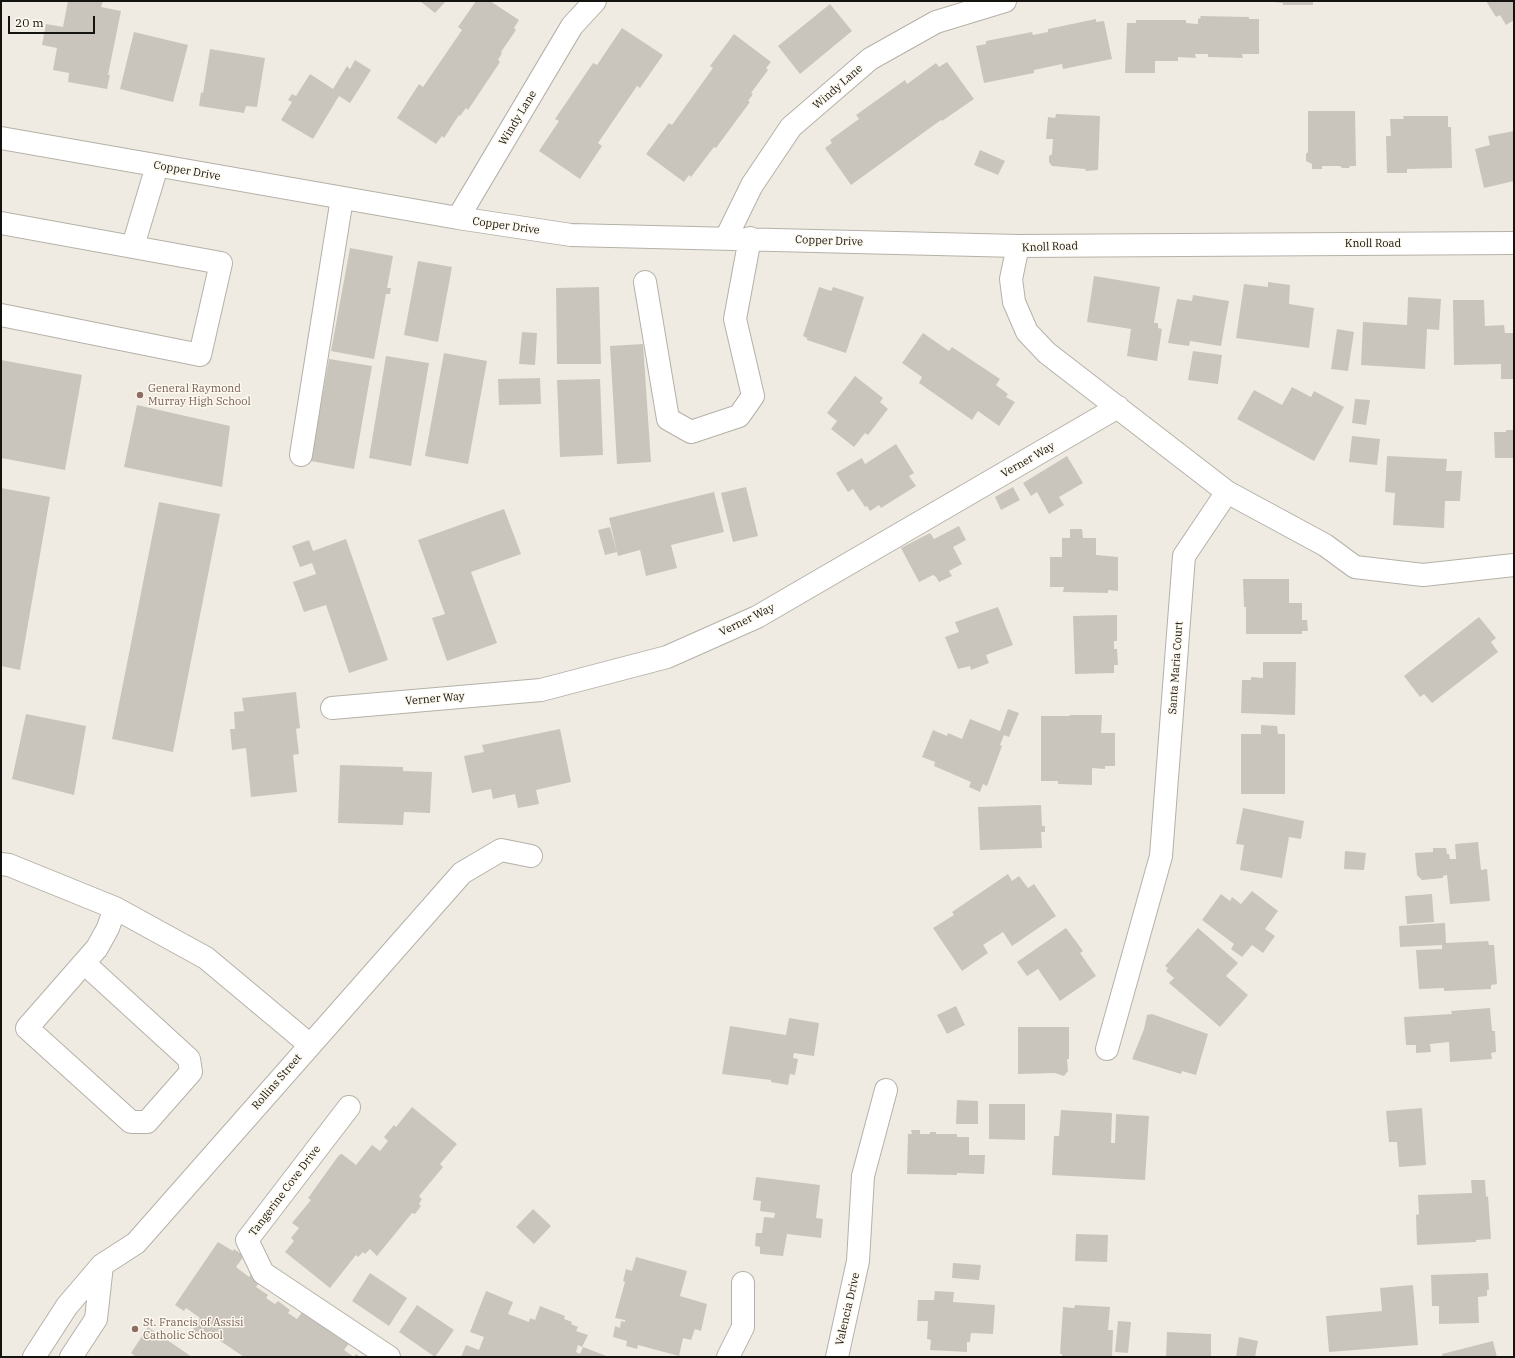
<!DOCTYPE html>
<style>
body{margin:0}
#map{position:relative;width:1515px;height:1358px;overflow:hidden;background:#f0ebe2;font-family:"IBM Plex Serif",serif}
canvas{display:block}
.frame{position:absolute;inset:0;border:2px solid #151310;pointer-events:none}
.scale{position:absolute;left:8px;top:16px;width:87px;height:18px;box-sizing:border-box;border:2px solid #151310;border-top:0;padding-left:5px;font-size:12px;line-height:14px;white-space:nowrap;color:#151310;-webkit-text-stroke:3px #fdf9ef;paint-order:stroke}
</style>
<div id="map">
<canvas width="1515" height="1358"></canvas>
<div class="frame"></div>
<div class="scale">20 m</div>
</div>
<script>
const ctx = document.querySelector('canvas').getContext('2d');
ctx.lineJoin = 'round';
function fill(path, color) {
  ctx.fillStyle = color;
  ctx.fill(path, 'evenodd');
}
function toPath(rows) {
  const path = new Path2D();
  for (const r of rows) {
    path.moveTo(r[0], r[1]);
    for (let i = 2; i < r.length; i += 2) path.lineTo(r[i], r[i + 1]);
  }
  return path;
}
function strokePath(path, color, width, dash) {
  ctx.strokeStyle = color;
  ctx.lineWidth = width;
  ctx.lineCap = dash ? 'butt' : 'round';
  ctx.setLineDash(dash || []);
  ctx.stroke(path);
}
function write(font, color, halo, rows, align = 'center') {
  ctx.font = font + ' "IBM Plex Serif",serif';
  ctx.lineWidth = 3;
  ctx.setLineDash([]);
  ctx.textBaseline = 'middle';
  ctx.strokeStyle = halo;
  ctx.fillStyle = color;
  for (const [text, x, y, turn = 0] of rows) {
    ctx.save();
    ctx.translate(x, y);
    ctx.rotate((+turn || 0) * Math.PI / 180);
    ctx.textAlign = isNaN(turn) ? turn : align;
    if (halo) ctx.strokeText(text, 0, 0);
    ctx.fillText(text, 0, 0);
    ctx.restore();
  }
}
const building = toPath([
 [68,1,103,1,101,7,121,11,108,75,110,75,107,89,68,82,69,73,53,70,57,48,42,45,46,24,63,27],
 [420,1,446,1,435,13],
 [476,1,490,1,519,20,514,28,516,30,501,52,502,53,498,60,500,62,468,110,466,108,460,116,459,115,444,138,442,136,436,144,397,118,419,84,423,87,462,30,458,27],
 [1265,1,1313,1,1313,5,1283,5,1283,3],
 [1486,1,1514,1,1514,20,1506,25,1500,15,1496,17],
 [830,4,852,31,800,74,778,46],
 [1200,16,1249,17,1249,19,1259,19,1259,54,1242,54,1243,58,1208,57,1208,54,1195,54,1196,58,1178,57,1178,61,1155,61,1155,73,1125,73,1127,23,1136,23,1136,20,1186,20,1186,23,1198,24,1198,19,1201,18],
 [1096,19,1096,22,1104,21,1112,59,1063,69,1062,64,1034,70,1034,73,984,83,976,46,986,44,986,41,1032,32,1033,35,1048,32,1048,29],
 [622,28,663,55,640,88,637,86,598,143,602,146,580,179,539,151,559,121,555,119,593,63,597,65],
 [134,32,188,45,173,102,120,89],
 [734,34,771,62,766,68,768,70,751,93,753,94,748,101,750,102,716,148,714,147,691,177,689,175,684,182,646,154,669,123,672,125,713,68,710,66],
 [210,49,265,58,257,107,246,106,244,113,199,106,201,92,203,93],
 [355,60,371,70,350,103,339,96,313,139,281,120,292,102,288,100,292,94,296,96,310,74,333,89,347,66,350,69],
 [947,62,974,99,942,121,941,120,851,185,825,148,832,143,830,140,859,119,856,115,905,80,907,84,936,63,939,67],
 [1308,111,1355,111,1356,166,1350,166,1349,168,1342,168,1340,166,1322,166,1322,169,1312,169,1312,164,1306,161,1306,154,1308,152],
 [1056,114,1100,116,1098,170,1086,171,1085,169,1052,166,1049,162,1049,156,1052,154,1053,139,1046,139,1048,117,1055,118],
 [1403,116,1448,116,1448,127,1451,127,1452,168,1407,169,1407,173,1387,173,1386,136,1391,136,1390,119,1404,119],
 [1514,131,1514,181,1484,188,1475,149,1490,145,1488,136],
 [980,150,1005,161,998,175,974,165],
 [350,248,393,256,387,288,391,288,390,294,386,294,374,359,331,351],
 [418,261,452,267,438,342,404,335],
 [1094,276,1160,287,1154,323,1158,323,1158,328,1162,329,1157,361,1127,356,1131,329,1087,322],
 [1268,282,1290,285,1289,304,1314,308,1309,348,1236,338,1244,284,1268,287],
 [599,287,601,364,557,364,556,288],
 [819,287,831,291,833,287,864,297,846,353,807,340,807,338,803,336],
 [1193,295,1229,301,1221,346,1190,341,1189,346,1168,343,1177,299,1192,301],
 [1408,297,1441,299,1439,330,1427,329,1425,369,1361,365,1363,322,1407,325],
 [1453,300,1484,300,1485,326,1504,325,1505,333,1514,333,1514,379,1501,379,1501,364,1454,365],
 [1337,329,1354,332,1348,371,1331,369],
 [522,332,537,333,535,365,519,364],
 [923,333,949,351,952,347,1000,379,996,385,1008,394,1006,397,1015,402,999,426,978,411,972,420,919,383,922,377,902,363],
 [643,344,651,462,617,464,610,346],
 [1193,351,1222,355,1218,384,1188,380],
 [444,353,487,361,468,464,425,456],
 [386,356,429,363,411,466,369,458],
 [329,359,372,366,354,469,311,461],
 [1,360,82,375,65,470,1,458],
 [855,376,883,398,880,402,888,409,868,435,865,433,854,447,831,429,837,421,827,413],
 [540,378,541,404,499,405,498,379],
 [600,379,603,455,560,457,557,380],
 [1292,387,1311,397,1314,391,1344,407,1314,461,1237,419,1254,390,1282,405],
 [1355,399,1370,400,1366,425,1352,423],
 [137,405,230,426,222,487,124,467],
 [1506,430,1514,430,1514,458,1495,458,1494,432,1506,432],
 [1352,436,1380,439,1377,465,1349,462],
 [896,444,914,473,909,476,916,486,881,508,879,505,870,511,867,506,865,507,853,489,848,492,836,473,862,458,865,464],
 [1067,456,1083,483,1059,497,1064,505,1049,514,1037,492,1031,496,1023,483],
 [1387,456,1447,459,1446,471,1462,471,1460,501,1445,501,1444,528,1393,525,1395,493,1385,492],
 [746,487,758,536,733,542,721,493],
 [1013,487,1020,500,1001,510,995,497],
 [1,488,50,497,20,670,1,666],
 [714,492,724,532,671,545,677,568,646,576,640,550,618,556,609,518],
 [159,502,220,514,173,752,112,739],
 [504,509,521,554,471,572,497,643,447,661,432,618,445,614,418,540],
 [959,526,966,540,953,547,962,564,949,571,952,576,939,582,936,577,933,575,919,582,901,548,930,533,934,539],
 [610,527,617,552,605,555,598,530],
 [1070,529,1082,529,1083,538,1096,538,1096,555,1118,557,1118,591,1108,590,1108,593,1063,592,1064,587,1050,587,1050,557,1062,557,1062,538,1070,538],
 [346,539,388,660,349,673,326,605,304,612,293,582,316,574,312,563,300,567,292,546,309,540,313,551],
 [1243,579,1289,579,1289,603,1302,603,1302,620,1307,620,1308,631,1302,631,1302,634,1246,634,1246,607,1244,607],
 [998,607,1013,645,986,655,989,663,971,670,970,666,958,669,945,637,959,632,955,622],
 [1117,615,1117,641,1114,641,1114,649,1117,649,1118,665,1114,665,1114,673,1075,674,1073,616],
 [1479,617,1496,638,1491,642,1498,652,1432,703,1424,694,1420,697,1404,676],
 [1263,662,1296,662,1295,715,1241,713,1242,680,1251,680,1251,677,1263,678],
 [296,692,300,728,296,729,299,754,293,755,297,792,251,797,246,748,232,750,230,729,235,729,234,712,244,711,242,698],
 [1008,709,1019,713,1009,737,1004,735,1000,745,1002,746,987,786,983,784,980,792,969,787,971,782,934,766,935,762,922,757,933,730,947,736,948,733,962,739,970,719,1000,731],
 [26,714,86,726,74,795,12,779],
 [1070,715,1102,715,1101,733,1115,733,1115,766,1105,766,1105,769,1092,768,1092,785,1058,784,1058,781,1041,781,1041,716,1069,716],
 [1261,725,1277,726,1278,734,1285,734,1285,794,1241,794,1241,734,1261,734],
 [560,729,571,782,536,790,539,804,518,808,515,794,493,799,491,789,472,793,464,756,484,752,482,745],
 [340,765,403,767,403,771,432,772,430,813,404,812,403,825,338,823],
 [1041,805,1042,826,1045,826,1045,832,1041,832,1042,848,980,850,978,807],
 [1243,808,1304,821,1301,839,1289,837,1282,878,1240,870,1244,845,1236,844],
 [1478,842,1481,870,1487,869,1490,901,1450,904,1447,875,1443,876,1443,878,1422,880,1417,875,1415,853,1433,852,1433,848,1446,848,1447,854,1449,854,1450,859,1456,859,1455,844],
 [1345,851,1366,853,1364,870,1344,869],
 [1008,874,1012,881,1019,876,1028,888,1034,884,1056,916,1012,946,1003,932,983,945,988,953,962,971,933,928,954,915,952,912],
 [1252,891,1278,911,1265,929,1275,936,1263,953,1252,945,1242,957,1231,949,1234,944,1202,920,1221,894,1230,901,1232,897,1241,904],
 [1432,894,1434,922,1407,924,1405,896],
 [1445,923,1446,943,1488,941,1489,945,1494,945,1497,984,1491,985,1491,989,1444,991,1444,988,1419,989,1416,950,1442,949,1442,945,1400,947,1399,926],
 [1066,928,1083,951,1080,953,1096,976,1060,1001,1038,969,1027,976,1017,962],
 [1198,928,1238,963,1226,976,1248,995,1220,1027,1169,983,1174,978,1166,971,1168,968,1165,966],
 [956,1006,965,1025,947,1034,937,1015],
 [1490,1008,1492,1031,1495,1031,1496,1052,1491,1053,1492,1059,1450,1062,1449,1042,1430,1044,1431,1052,1416,1053,1416,1045,1406,1045,1404,1017,1452,1014,1451,1011],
 [1152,1014,1208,1034,1196,1075,1182,1071,1181,1074,1132,1059,1144,1029,1147,1015],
 [789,1018,819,1023,814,1056,794,1053,793,1058,798,1059,795,1075,790,1074,788,1085,771,1082,771,1080,722,1074,730,1026,786,1035],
 [1018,1027,1069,1027,1069,1059,1067,1059,1068,1071,1064,1076,1055,1073,1018,1074],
 [957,1100,978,1101,978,1124,956,1124],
 [989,1104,1025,1104,1025,1140,989,1139],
 [412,1107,457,1144,440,1164,443,1167,419,1196,422,1199,419,1204,421,1206,415,1214,412,1213,377,1256,370,1249,365,1254,363,1252,358,1257,356,1255,330,1288,285,1252,294,1241,291,1238,299,1228,292,1223,311,1200,308,1198,339,1155,342,1154,356,1165,372,1145,380,1151,388,1141,384,1137,394,1125,396,1127],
 [1422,1108,1426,1165,1399,1167,1397,1142,1389,1142,1386,1111],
 [1061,1110,1112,1113,1111,1143,1115,1143,1116,1114,1149,1116,1145,1180,1052,1175,1054,1136,1059,1136],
 [911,1130,920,1130,920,1134,930,1134,930,1132,936,1132,936,1134,957,1134,957,1137,969,1137,969,1155,985,1155,984,1174,957,1173,957,1175,907,1174,908,1134,912,1134],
 [756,1177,820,1185,816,1218,823,1219,821,1238,787,1234,783,1256,760,1254,760,1247,755,1246,756,1233,762,1233,764,1217,774,1218,775,1213,760,1211,761,1201,753,1200],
 [1471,1180,1485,1180,1486,1197,1488,1196,1491,1239,1476,1240,1476,1242,1417,1245,1416,1215,1419,1214,1418,1195,1472,1193],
 [533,1209,551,1226,534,1244,516,1227],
 [1076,1234,1108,1235,1107,1262,1075,1261],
 [218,1242,233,1251,234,1249,244,1256,236,1267,249,1277,251,1274,260,1281,256,1287,268,1295,266,1298,275,1304,278,1301,290,1310,288,1313,297,1319,303,1311,339,1338,341,1335,350,1342,344,1350,354,1357,356,1354,360,1357,244,1357,210,1334,208,1338,202,1334,200,1336,192,1331,200,1318,186,1308,184,1311,175,1305],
 [636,1257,687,1271,680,1296,707,1304,701,1331,695,1329,691,1340,683,1338,679,1356,638,1345,637,1349,626,1346,627,1341,613,1337,615,1326,620,1328,621,1321,625,1322,625,1320,615,1318,625,1282,623,1281,626,1269,632,1271],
 [953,1263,981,1265,979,1280,952,1278],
 [370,1273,407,1298,389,1326,352,1301],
 [1488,1273,1489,1290,1487,1290,1487,1296,1478,1297,1479,1323,1439,1324,1439,1306,1432,1306,1431,1275],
 [1413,1285,1418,1345,1329,1352,1326,1316,1382,1311,1380,1288],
 [486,1291,513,1302,508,1314,529,1322,530,1318,535,1320,540,1306,565,1316,564,1319,572,1322,571,1324,578,1327,576,1331,588,1335,582,1347,578,1345,576,1352,580,1354,583,1347,609,1357,461,1357,466,1345,479,1350,484,1337,470,1332],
 [935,1291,954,1292,953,1302,995,1305,993,1334,971,1333,970,1342,967,1342,967,1352,930,1350,931,1340,927,1339,928,1321,917,1321,918,1300,934,1300],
 [417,1305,454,1330,435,1357,399,1332],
 [1075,1305,1110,1307,1108,1330,1113,1330,1112,1357,1062,1357,1062,1354,1060,1354,1063,1307,1074,1308],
 [1118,1321,1131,1322,1128,1353,1115,1352],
 [148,1327,192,1357,136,1357,131,1353],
 [1167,1332,1211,1334,1211,1357,1166,1357],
 [1239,1337,1258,1341,1255,1357,1236,1357],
 [1493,1341,1497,1357,1443,1357,1442,1354]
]);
const minor = toPath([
 [1,138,458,218,571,235,1018,246,1514,243],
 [458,218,572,26,595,1],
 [1,223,221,263,200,355,1,315],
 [726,238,752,185,791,127,870,59,936,22,1005,1],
 [133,246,157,166],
 [1018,246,1011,279,1014,302,1027,332,1047,353,1227,492,1325,545,1355,567,1423,575,1514,565],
 [645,282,668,419,691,432,739,416,753,396,735,319,750,238],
 [301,455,342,198],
 [332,708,541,690,667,657,757,617,1118,407],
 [1,864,9,865,115,908,206,958,310,1045],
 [84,963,189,1059,191,1072,147,1122,131,1122,27,1028,97,948,108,928,115,908],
 [1107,1049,1161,856,1184,556,1227,492],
 [349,1107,247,1240,263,1273,389,1357],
 [34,1357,67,1306,102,1265],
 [71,1357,96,1319,102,1265,136,1243,462,873,501,850,531,856],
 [728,1357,743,1327,743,1283],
 [837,1357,858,1261,863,1176,886,1090]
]);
const markers = [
 [140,395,4,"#8d6e63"],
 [135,1329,4,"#8d6e63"]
];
const streetNames = [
 ["Windy Lane",838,87,-41],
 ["Windy Lane",518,118,-59],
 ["Copper Drive",187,171,10],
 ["Copper Drive",506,226,8],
 ["Copper Drive",829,241,2],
 ["Knoll Road",1373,244],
 ["Knoll Road",1050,247,-2],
 ["Verner Way",1028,460,-30],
 ["Verner Way",747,620,-26],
 ["Santa Maria Court",1176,668,-86],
 ["Verner Way",435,699,-5],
 ["Rollins Street",277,1082,-49],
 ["Tangerine Cove Drive",285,1191,-53],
 ["Valencia Drive",848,1309,-77]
];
const educationNames = [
 ["General Raymond",148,389],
 ["Murray High School",148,402],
 ["St. Francis of Assisi",143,1323],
 ["Catholic School",143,1336]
];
fill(building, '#cac5bc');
strokePath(minor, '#b5b1a8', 24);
strokePath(minor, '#fff', 22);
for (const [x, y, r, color] of markers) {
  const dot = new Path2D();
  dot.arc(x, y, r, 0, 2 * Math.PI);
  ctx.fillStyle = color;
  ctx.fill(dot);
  strokePath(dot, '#fdf9ef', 1.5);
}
write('11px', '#151310', '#fdf9ef', streetNames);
write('11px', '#785e54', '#fdf9ef', educationNames, 'left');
</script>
